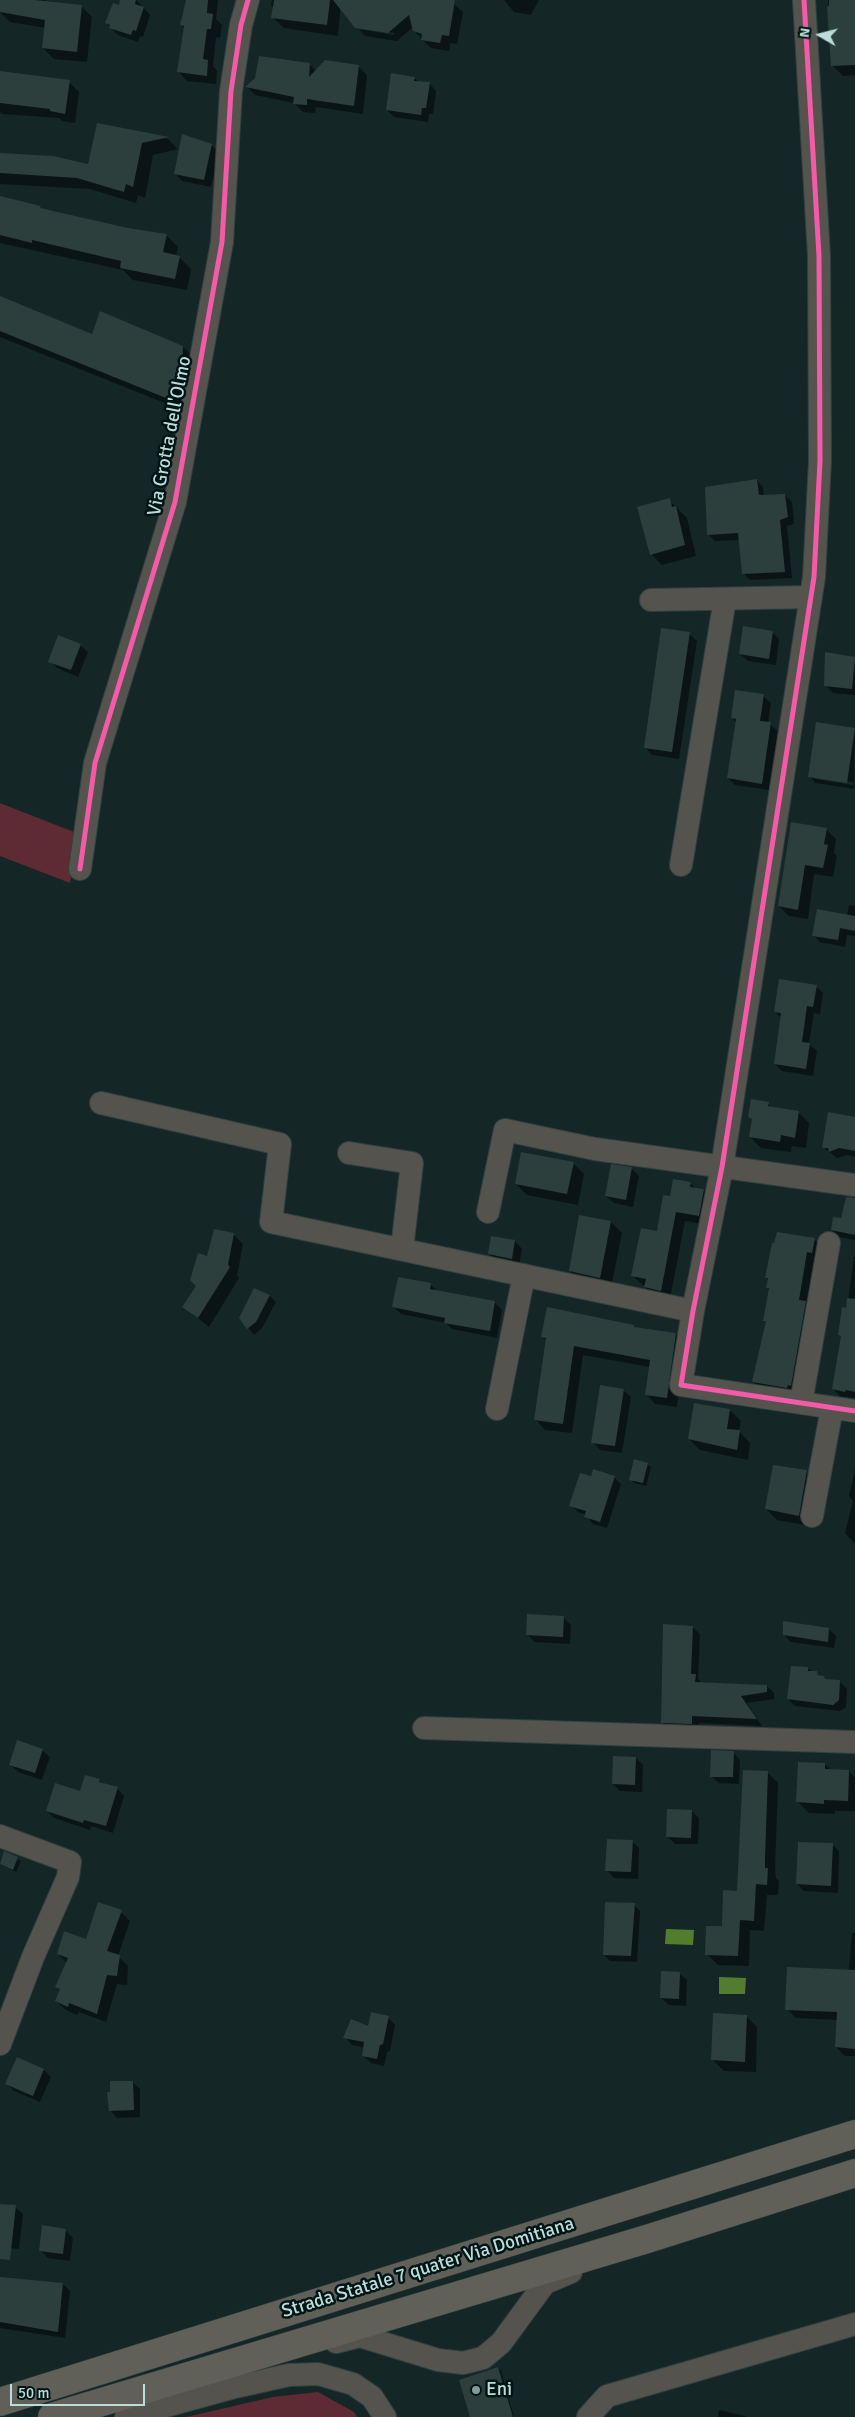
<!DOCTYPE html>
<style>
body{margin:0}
#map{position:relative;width:855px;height:2417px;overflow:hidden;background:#142626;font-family:Signika,sans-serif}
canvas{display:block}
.north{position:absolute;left:795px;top:10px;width:50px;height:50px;-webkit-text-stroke:4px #001515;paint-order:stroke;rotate:278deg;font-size:14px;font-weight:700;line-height:20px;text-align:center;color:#bcdbd9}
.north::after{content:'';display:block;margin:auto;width:18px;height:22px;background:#bcdbd9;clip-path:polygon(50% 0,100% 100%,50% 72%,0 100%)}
.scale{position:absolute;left:10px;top:2384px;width:135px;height:22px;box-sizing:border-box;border:2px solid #bcdbd9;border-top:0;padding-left:6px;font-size:15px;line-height:18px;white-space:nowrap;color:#bcdbd9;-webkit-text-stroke:4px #001515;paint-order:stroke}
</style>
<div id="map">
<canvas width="855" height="2417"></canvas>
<div class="north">N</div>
<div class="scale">50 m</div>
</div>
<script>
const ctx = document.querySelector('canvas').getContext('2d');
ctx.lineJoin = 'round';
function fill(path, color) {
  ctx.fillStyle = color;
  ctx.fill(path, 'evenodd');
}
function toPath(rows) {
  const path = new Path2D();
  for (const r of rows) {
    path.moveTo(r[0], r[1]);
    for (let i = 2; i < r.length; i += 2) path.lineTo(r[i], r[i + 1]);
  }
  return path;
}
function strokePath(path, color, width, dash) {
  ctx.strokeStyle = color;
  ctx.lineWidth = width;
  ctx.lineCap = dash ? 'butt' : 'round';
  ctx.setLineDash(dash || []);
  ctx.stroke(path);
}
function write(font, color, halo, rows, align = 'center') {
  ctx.font = font + ' Signika,sans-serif';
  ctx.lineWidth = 5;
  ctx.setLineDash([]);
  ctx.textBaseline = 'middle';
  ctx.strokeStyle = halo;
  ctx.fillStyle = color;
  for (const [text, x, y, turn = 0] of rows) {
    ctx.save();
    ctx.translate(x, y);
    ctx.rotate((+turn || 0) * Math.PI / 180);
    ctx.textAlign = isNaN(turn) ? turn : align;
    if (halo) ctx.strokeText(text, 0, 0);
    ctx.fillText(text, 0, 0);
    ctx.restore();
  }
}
const green = toPath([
 [0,803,79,834,70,883,0,856],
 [318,2392,354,2412,357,2417,186,2417,273,2397]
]);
const water = toPath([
 [666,1929,694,1930,693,1945,665,1944],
 [719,1977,746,1978,745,1994,719,1994]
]);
const shadow = toPath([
 [0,0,46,0,45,2,81,6,92,17,87,62,54,59,43,48,46,28,10,22,0,12],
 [121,0,136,0,150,15,143,37,140,36,138,42,118,35,106,23,120,6],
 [187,0,218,0,216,19,222,25,220,38,216,37,213,66,217,71,216,84,187,81,178,71,185,29,181,25,183,11,186,12],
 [272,0,341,0,338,36,284,28,272,17,274,8,271,5],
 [351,0,428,0,454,4,463,12,457,44,450,43,449,51,431,48,414,31,413,27,397,41,365,36,359,29,394,35,394,33,356,26],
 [504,0,539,0,531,15,514,12],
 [828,0,855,0,855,75,843,76,832,65],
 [309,64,316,71,358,66,367,75,363,114,316,107,315,113,303,112,294,103,255,95,247,87],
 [0,72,69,82,79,92,75,123,62,121,59,118,2,114,0,112],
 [414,78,419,82,429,83,436,91,433,114,429,114,428,122,394,117,387,110],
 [98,125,168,139,178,149,153,155,145,198,138,195,136,203,90,189,0,184,0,155,89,165],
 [211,145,219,152,211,187,182,181,175,173],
 [0,198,40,207,43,210,128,229,166,235,178,247,176,256,179,257,191,269,187,290,133,280,123,270,0,243],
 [0,297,92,335,183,347,195,358,182,410,0,337],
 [757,480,763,487,764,496,785,495,792,502,794,524,787,526,792,578,750,580,743,573,740,540,715,541,708,534],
 [669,500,687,518,696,556,662,565,651,554],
 [772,632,779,639,776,665,748,661,740,654],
 [689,634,697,641,679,759,652,755,645,747],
 [80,645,88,652,78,677,57,668,50,661],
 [826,653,855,659,855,695,833,693,825,685],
 [763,696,771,703,768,723,778,731,769,790,735,785,728,778,736,722,732,718],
 [817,724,855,729,854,789,816,783,809,776],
 [815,776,853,782,853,785,815,779],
 [826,829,836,839,834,853,837,856,833,877,814,874,808,919,789,916,779,906],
 [849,905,855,906,855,936,847,935,845,947,820,942,813,935,847,916],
 [816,986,823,993,820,1014,814,1013,809,1044,817,1051,813,1076,782,1071,775,1064,782,1018,775,1012],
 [768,1104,772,1107,798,1112,809,1123,806,1148,792,1146,791,1152,761,1148,750,1137,753,1120,750,1117],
 [855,1118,855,1157,847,1155,837,1158,823,1147],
 [573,1163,584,1174,578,1205,527,1195,516,1184],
 [612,1166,632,1169,639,1176,633,1207,614,1203,606,1196],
 [690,1183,696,1189,704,1190,713,1200,708,1225,685,1221,670,1299,655,1296,633,1276,658,1233,671,1197],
 [855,1209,855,1240,839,1237,832,1230],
 [611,1222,622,1233,611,1288,581,1282,570,1271],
 [233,1234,243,1244,237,1276,239,1278,209,1327,184,1307,198,1286,208,1257],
 [814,1239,824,1250,801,1395,764,1392,753,1382,767,1323,765,1320,770,1290,767,1287,769,1280,766,1278],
 [515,1241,522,1249,519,1266,496,1261,489,1254],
 [854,1257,855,1257,855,1398,841,1397,833,1389,842,1337,840,1335,847,1310],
 [430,1284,437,1291,495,1303,502,1310,497,1338,452,1329,446,1323,401,1314,394,1307],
 [255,1290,270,1296,276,1302,262,1328,254,1335,241,1318],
 [633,1326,636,1328,676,1334,685,1344,677,1407,655,1404,646,1394,650,1367,583,1355,572,1433,545,1430,536,1420,547,1341,542,1337],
 [623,1390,631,1397,622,1453,600,1450,593,1442],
 [730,1410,741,1421,739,1431,750,1443,748,1460,700,1450,689,1439],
 [647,1464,651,1467,646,1486,634,1483,631,1479],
 [855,1470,855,1544,845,1533,853,1501,849,1496],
 [806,1472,818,1483,810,1526,777,1520,766,1509],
 [614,1477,621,1484,607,1528,593,1524,586,1515,578,1512,571,1505,591,1478],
 [564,1618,571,1625,570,1644,535,1642,528,1635],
 [692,1627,700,1634,698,1678,702,1684,767,1686,774,1693,774,1699,747,1703,762,1726,699,1723,699,1730,669,1729,662,1722],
 [829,1629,836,1636,834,1648,791,1642,784,1635],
 [807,1668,828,1681,839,1681,847,1689,846,1707,840,1711,795,1706,788,1699],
 [42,1750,50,1757,42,1780,18,1772,11,1765],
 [733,1752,740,1760,739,1784,719,1783,711,1776],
 [636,1758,643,1765,642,1792,620,1791,613,1784],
 [825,1764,832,1771,849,1771,855,1778,855,1811,835,1811,835,1814,809,1813,798,1802],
 [767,1772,778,1783,775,1870,776,1878,779,1881,778,1895,767,1895,764,1931,750,1930,749,1966,718,1965,707,1954,723,1927,738,1892],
 [99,1780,104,1785,117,1788,124,1796,113,1833,91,1826,90,1830,54,1818,47,1811],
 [692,1811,699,1818,698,1844,675,1844,667,1836],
 [632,1841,639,1848,638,1879,614,1878,607,1870],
 [832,1844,839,1851,838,1893,804,1891,797,1884],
 [4,1853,21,1861,16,1872,0,1864],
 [634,1905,640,1911,637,1962,610,1961,604,1955],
 [121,1912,130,1921,118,1956,128,1966,127,1985,117,1984,106,2022,79,2012,77,2015,66,2010,56,2001,61,1991,57,1987,67,1963,58,1954,87,1940],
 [852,1933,855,1933,855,2056,845,2056,836,2047,838,2020,796,2018,787,2009,849,1971],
 [679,1973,687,1980,686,2006,669,2005,661,1998],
 [746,2016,757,2027,756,2072,724,2071,713,2060],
 [388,2017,395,2025,390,2051,387,2052,384,2066,371,2063,364,2056,365,2048,352,2045,345,2037],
 [18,2059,44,2070,51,2077,40,2102,14,2091,7,2084],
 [132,2082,140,2089,140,2117,117,2118,110,2110],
 [0,2205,15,2207,23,2214,19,2249,0,2247],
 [66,2231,73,2238,70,2261,48,2258,41,2251],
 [0,2278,63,2284,70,2291,65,2338,0,2328],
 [498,2368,501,2371,514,2417,472,2417],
 [719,2410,745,2416,746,2417,718,2417]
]);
const building = toPath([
 [0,0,35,0,82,5,77,52,42,48,45,20,0,12],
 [120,0,136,0,135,4,144,7,136,31,133,30,131,35,109,28,110,25,105,23,113,3,119,5],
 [186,0,208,0,207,13,213,14,211,29,207,29,203,59,208,60,207,76,177,72,184,26,180,25],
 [274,0,330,0,327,25,271,18],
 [333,0,455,0,449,36,442,35,440,43,421,40,422,34,413,31,409,15,388,33,355,28],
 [829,0,855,0,855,65,831,66,827,7,829,5],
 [259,56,310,63,309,77,325,60,359,65,354,106,307,99,307,105,293,104,294,97,245,87,255,78],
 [0,71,70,80,65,114,50,111,50,109,0,103],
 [391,73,415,77,414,81,430,82,426,108,422,108,421,115,386,110],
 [97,123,169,137,142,143,133,187,126,184,124,192,77,178,0,173,0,153,53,156,88,164],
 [182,134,212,144,204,180,174,174],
 [0,196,41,206,40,208,128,228,167,234,163,252,180,256,175,279,120,268,121,261,32,240,32,243,0,235],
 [0,296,92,334,100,311,183,346,182,369,171,400,0,331],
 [757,479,759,495,785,494,788,517,780,520,785,572,742,574,738,533,707,535,705,487],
 [670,498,672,507,676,506,685,545,650,555,637,507],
 [743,626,773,631,769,659,739,654],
 [661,628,690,632,672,752,644,748],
 [58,635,81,644,71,670,48,662],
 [825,652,855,657,852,689,824,686],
 [735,690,764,694,760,721,771,722,762,784,727,778,736,719,731,718],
 [816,722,855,728,847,783,808,777],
 [791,822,827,828,824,844,828,845,823,868,805,865,798,910,778,906],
 [817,909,855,916,855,931,840,928,838,940,812,936],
 [779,979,817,985,813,1007,807,1006,802,1042,810,1043,806,1069,774,1064,781,1013,774,1012],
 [751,1099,769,1102,768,1106,799,1111,795,1138,781,1135,780,1142,749,1137,752,1119,748,1117],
 [828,1112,855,1117,855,1151,839,1148,829,1152,828,1148,822,1148],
 [521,1152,574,1162,567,1194,515,1184],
 [611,1164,632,1167,626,1200,605,1196],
 [673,1179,691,1182,690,1187,704,1189,699,1216,676,1212,661,1291,644,1287,646,1279,631,1276,641,1228,657,1231,663,1195,670,1196],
 [846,1197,855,1198,855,1235,831,1230,833,1217,841,1218],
 [579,1215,611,1221,600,1278,569,1271],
 [214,1229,234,1233,228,1265,230,1267,198,1318,182,1307,196,1286,190,1280,198,1253,207,1256],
 [777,1232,815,1238,812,1253,807,1252,799,1300,806,1301,791,1386,788,1385,787,1388,752,1382,766,1321,763,1321,769,1288,766,1288,768,1278,765,1278,772,1243,774,1243],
 [491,1236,515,1240,512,1259,488,1254],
 [398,1277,431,1283,430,1289,495,1301,490,1331,444,1323,445,1318,392,1307],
 [254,1288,270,1295,256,1322,247,1329,239,1318],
 [847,1298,855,1299,855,1392,846,1390,845,1392,832,1389,841,1336,838,1335,842,1307,846,1308],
 [547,1307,634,1325,634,1327,676,1333,667,1398,645,1395,650,1360,574,1346,563,1424,534,1420,546,1338,541,1337],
 [600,1385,624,1389,615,1446,591,1443],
 [694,1403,730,1409,727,1429,740,1430,737,1450,688,1439],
 [634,1459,648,1463,643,1483,629,1480],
 [773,1465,807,1470,799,1516,765,1509],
 [593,1469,615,1476,600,1522,584,1517,586,1511,569,1506,580,1473,591,1476],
 [527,1614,564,1616,563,1637,526,1635],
 [783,1621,829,1628,828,1642,783,1635],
 [663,1624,693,1626,691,1674,696,1674,695,1682,767,1685,767,1692,741,1696,757,1719,692,1716,692,1724,661,1723],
 [791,1666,808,1667,808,1671,817,1671,818,1675,824,1676,825,1679,840,1680,839,1700,833,1705,787,1699],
 [17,1740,43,1749,35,1773,9,1765],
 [711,1750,734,1751,733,1777,710,1777],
 [613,1756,636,1757,635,1785,612,1784],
 [798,1762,825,1763,825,1769,849,1770,848,1801,824,1800,824,1804,796,1802],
 [743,1770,768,1771,765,1859,765,1868,768,1868,767,1885,756,1884,754,1921,740,1920,738,1956,705,1955,706,1926,722,1926,723,1890,737,1891],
 [85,1775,100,1779,99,1782,118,1787,106,1826,84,1820,83,1823,46,1811,55,1783,80,1791],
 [667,1809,692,1810,691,1838,666,1837],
 [607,1839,633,1840,631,1872,605,1871],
 [798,1842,833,1843,831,1886,796,1884],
 [4,1851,18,1857,13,1870,0,1864],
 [98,1902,122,1910,107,1951,120,1955,117,1976,107,1975,97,2014,69,2003,68,2007,55,2001,60,1989,55,1987,68,1958,57,1954,64,1931,86,1939],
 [605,1902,635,1903,631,1956,603,1955],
 [787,1967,855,1970,855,2049,835,2047,837,2012,785,2010],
 [661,1971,680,1972,679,1999,660,1998],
 [371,2012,389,2016,383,2044,380,2045,377,2059,362,2056,364,2042,343,2038,351,2019,368,2026],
 [713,2013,747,2015,745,2062,711,2060],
 [17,2057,44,2069,33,2096,5,2084],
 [110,2081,133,2081,134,2110,109,2111,107,2092,110,2092],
 [0,2204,16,2205,10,2260,0,2259],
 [42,2225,66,2229,63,2254,39,2251],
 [0,2277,63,2283,58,2332,0,2322],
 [498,2367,513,2417,470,2417,459,2380]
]);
const minor = toPath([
 [804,0,819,256,820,461,814,577,722,1167,693,1311,681,1385,855,1411],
 [651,600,811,597],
 [681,865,725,599],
 [80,869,95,763,175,502,222,242,231,91,241,25,248,0],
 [101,1103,280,1144,271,1222,693,1311],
 [349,1153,412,1163,402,1249],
 [488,1212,505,1130,595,1149,855,1185],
 [801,1403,829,1243],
 [497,1409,524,1275],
 [812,1516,832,1408],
 [424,1728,855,1742],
 [0,1836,70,1862,68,1877,33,1957,0,2044],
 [336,2342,360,2336,438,2360,463,2363,483,2358,501,2343,545,2283,571,2272],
 [126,2417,235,2387,289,2375,318,2374,353,2384,372,2397,385,2417],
 [588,2417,607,2396,855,2324]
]);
const highway = toPath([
 [0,2402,855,2134],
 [52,2417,647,2239,855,2173]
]);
const cycleway = toPath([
 [804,0,819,256,820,461,814,577,722,1167,693,1311,681,1385,855,1411],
 [80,869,95,763,175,502,222,242,231,91,241,25,248,0]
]);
const markers = [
 [476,2390,5,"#819c9a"]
];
const streetNames = [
 ["Via Grotta dell'Olmo",170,436,-79],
 ["Strada Statale 7 quater Via Domitiana",428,2268,-17]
];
const poiNames = [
 ["Eni",486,2390]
];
fill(green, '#5e2b34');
fill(water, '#547c2f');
fill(shadow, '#0007');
fill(building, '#2c3f3c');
strokePath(minor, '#314141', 24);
strokePath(highway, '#314141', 29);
strokePath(minor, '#55534e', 22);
strokePath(highway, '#606059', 28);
strokePath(cycleway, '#f35aa7', 5);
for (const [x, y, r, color] of markers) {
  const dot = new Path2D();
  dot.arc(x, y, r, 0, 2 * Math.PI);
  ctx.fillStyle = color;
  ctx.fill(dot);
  strokePath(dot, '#001515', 2);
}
write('19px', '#bcdbd9', '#001515', streetNames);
write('19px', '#bcdbd9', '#001515', poiNames, 'left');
</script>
